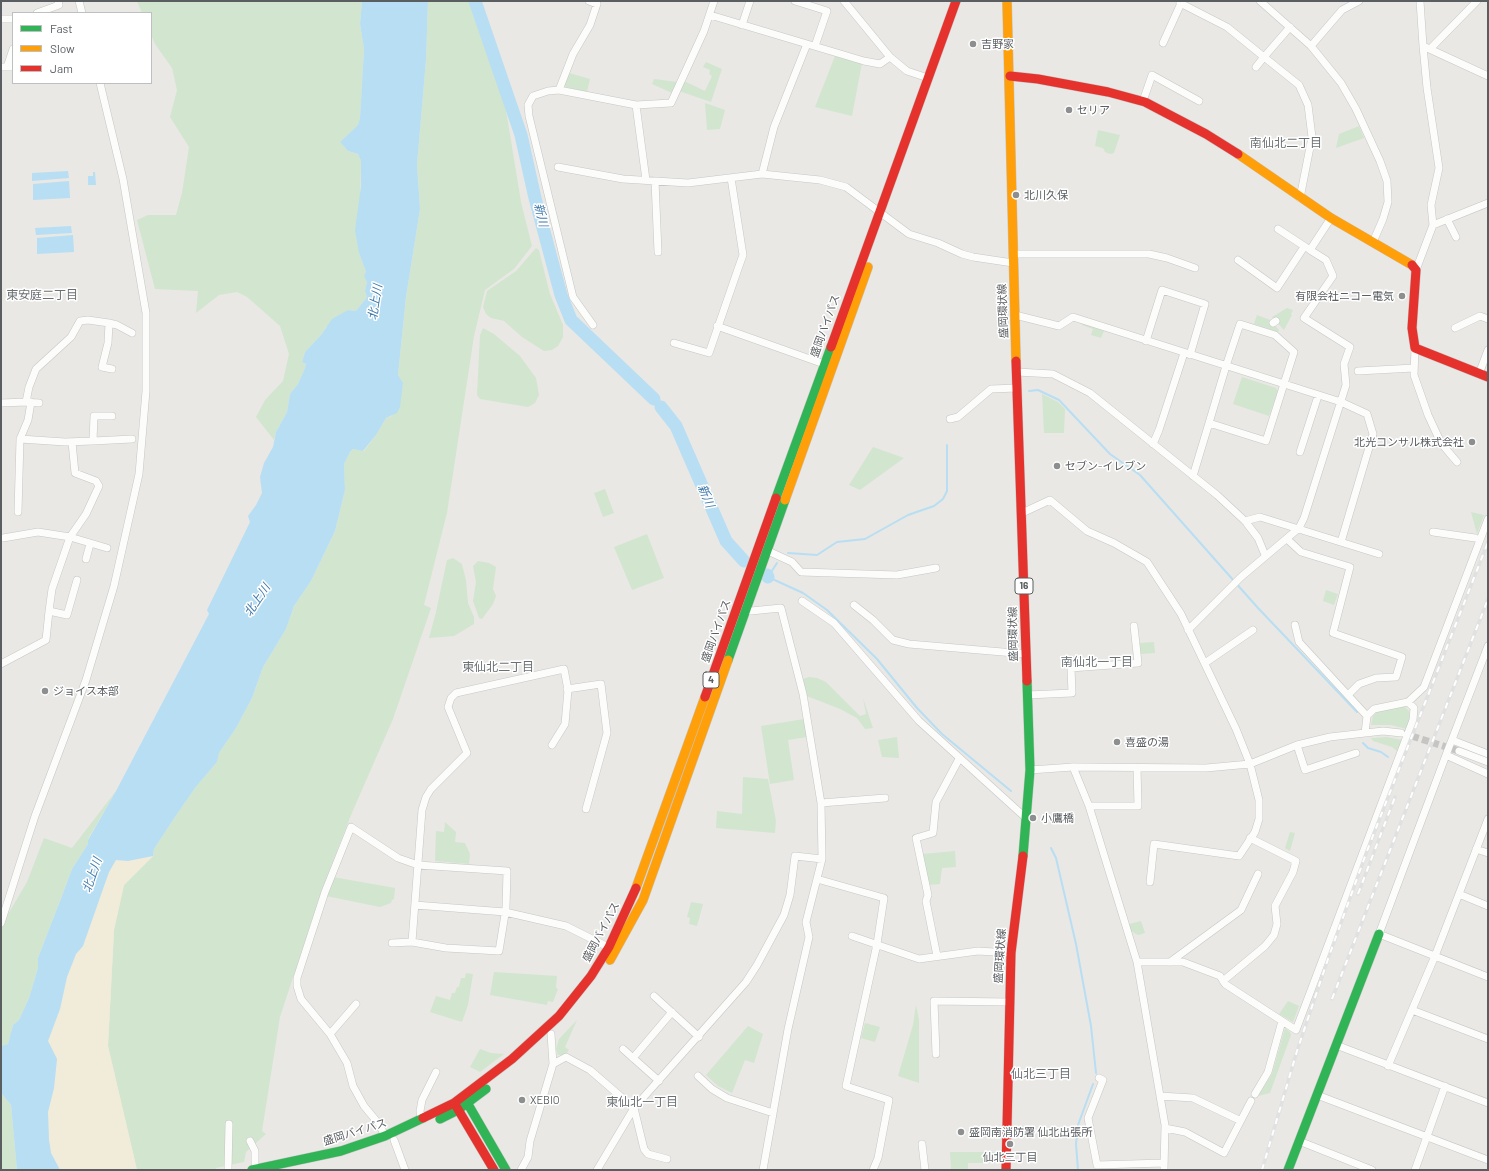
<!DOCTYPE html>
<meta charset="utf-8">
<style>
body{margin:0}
#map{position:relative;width:1489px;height:1171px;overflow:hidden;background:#e9e8e4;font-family:Barlow,sans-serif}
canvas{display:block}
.frame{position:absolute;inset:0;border:2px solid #5a5e61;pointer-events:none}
.legend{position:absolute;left:12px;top:12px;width:140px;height:72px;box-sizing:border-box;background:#fff;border:1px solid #bdbfc0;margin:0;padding:5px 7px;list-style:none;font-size:12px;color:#5a5e61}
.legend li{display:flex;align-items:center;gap:8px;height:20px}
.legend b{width:20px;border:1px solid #bdbfc0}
</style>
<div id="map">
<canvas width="1489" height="1171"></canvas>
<div class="frame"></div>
<ul class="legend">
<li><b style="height:5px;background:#30b455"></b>Fast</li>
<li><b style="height:5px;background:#ff9f0a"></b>Slow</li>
<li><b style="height:5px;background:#e5322d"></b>Jam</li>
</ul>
</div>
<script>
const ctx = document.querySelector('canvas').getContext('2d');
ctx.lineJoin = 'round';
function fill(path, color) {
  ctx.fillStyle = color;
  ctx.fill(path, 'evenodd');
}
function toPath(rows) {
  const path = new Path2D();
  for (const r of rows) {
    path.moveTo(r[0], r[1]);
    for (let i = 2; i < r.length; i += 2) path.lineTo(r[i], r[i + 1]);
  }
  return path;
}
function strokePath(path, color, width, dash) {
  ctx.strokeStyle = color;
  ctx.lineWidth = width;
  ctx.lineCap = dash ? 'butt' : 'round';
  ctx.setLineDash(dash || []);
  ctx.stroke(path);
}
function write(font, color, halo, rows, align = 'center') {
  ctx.font = font + ' Barlow,"Noto Sans JP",sans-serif';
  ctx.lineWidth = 3;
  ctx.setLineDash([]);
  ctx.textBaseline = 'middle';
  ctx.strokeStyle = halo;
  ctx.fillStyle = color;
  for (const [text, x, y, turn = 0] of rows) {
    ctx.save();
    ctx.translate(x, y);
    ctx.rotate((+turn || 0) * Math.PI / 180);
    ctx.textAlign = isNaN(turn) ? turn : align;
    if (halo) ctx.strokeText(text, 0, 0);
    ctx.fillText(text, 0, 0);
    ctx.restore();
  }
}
const green = toPath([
 [137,1,362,1,360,24,364,49,360,118,358,125,340,142,348,151,358,154,361,161,359,253,366,272,367,282,365,291,367,297,356,311,348,310,326,327,321,335,305,352,302,362,306,364,305,368,298,384,290,394,287,412,276,432,274,440,256,417,265,400,283,381,289,354,280,326,247,297,237,292,219,295,196,313,198,291,155,289,137,220,148,215,176,215,182,193,189,147,170,117,177,90,172,68,155,44,151,35,151,13,142,13],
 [428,1,469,1,505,104,521,202,532,246,514,269,485,290,474,336,447,513,424,605,431,608,393,719,351,815,322,889,280,1017,262,1131,266,1134,246,1152,244,1162,216,1168,216,1170,137,1170,108,1046,114,930,124,885,153,856,154,849,175,817,195,788,217,762,219,753,236,728,252,698,263,667,286,629,294,606,311,581,335,531,345,490,344,464,350,452,353,449,364,451,376,435,386,418,392,416,403,384,398,375,406,297,420,209,417,165,426,60],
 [835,56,862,63,852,116,815,107],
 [706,62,722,69,711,102,679,91,684,81,705,91,712,76,709,74,710,70,703,67],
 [569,73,590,79,587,92,566,87,564,85],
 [654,79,677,82,672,93,652,84],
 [705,103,725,110,720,129,707,130],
 [1359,126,1364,138,1336,148,1339,134],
 [1098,130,1120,135,1114,153,1110,154,1105,152,1103,148,1095,146],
 [536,248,539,250,550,294,563,325,563,337,558,346,552,350,544,351,522,337,504,321,491,318,486,314,483,307,487,291,516,271],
 [1287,308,1293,310,1291,314,1292,315,1284,330,1272,317],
 [1257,315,1270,320,1279,330,1278,332,1254,324],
 [1083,323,1104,331,1101,338,1091,335,1093,329,1082,325],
 [483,328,494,334,520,356,536,378,539,395,535,403,528,407,480,399,477,395,480,335],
 [1242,377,1276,388,1278,391,1269,416,1233,404],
 [1042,394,1058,402,1065,409,1064,433,1044,433],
 [873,447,904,458,860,490,849,485],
 [605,489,614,513,603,517,594,493],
 [1471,512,1484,515,1477,534],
 [647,534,664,578,632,590,614,547],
 [453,558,462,564,466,580,468,603,474,617,474,624,454,636,429,638,436,612,447,560],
 [478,561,489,563,496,567,493,589,496,596,493,604,482,619,479,618,473,601,476,582,473,566],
 [1326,590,1338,594,1334,605,1323,601],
 [1154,642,1155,653,1141,654,1140,643],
 [809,677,817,678,826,682,860,716,866,714,863,698,873,728,865,729,857,718,840,709,807,696,803,679],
 [1404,706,1409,711,1410,720,1407,729,1391,725,1371,725,1373,716,1377,712],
 [804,719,807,737,788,740,794,780,770,784,761,726],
 [897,737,899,758,882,757,878,740],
 [1387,737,1402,740,1398,752,1392,747,1373,741,1371,738],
 [743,777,768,779,776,821,775,833,716,828,717,811,742,814],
 [116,791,88,839,88,844,72,869,38,958,38,968,29,998,19,1020,13,1025,8,1044,1,1046,1,926,27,882,44,838,72,848],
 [445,822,456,832,455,842,465,843,470,854,469,864,435,861,436,831,444,832],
 [1290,832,1295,833,1290,851,1285,848],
 [955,851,956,867,942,868,940,884,928,885,923,854],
 [333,877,395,888,394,899,392,900,391,903,380,907,326,896],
 [691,902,703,904,697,926,689,924,690,918,687,917],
 [1141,921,1145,933,1138,935,1131,931,1129,924],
 [494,972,557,976,556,988,558,989,553,1002,548,1001,547,1005,490,995],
 [466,973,473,974,468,1005,462,1022,430,1012,436,996,450,1000,452,993,455,993,457,987,459,987,461,978,465,978],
 [1288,1001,1299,1006,1293,1022,1279,1014],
 [916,1005,919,1020,919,1083,898,1076,913,1025],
 [577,1020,565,1047,569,1050,565,1055,558,1055,556,1049,559,1039],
 [865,1023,880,1027,875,1042,861,1038],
 [748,1026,763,1034,754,1063,745,1060,732,1093,718,1086,706,1075],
 [1285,1028,1290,1032,1291,1035,1270,1093,1258,1096,1272,1074],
 [480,1049,491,1053,504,1054,480,1072,470,1067],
 [1,1093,11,1105,17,1170,1,1170],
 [950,1152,995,1152,995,1163,968,1163,968,1169,951,1169]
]);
const sand = toPath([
 [153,856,124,885,114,930,108,1046,137,1170,61,1170,51,1153,49,1140,48,1112,54,1088,57,1059,48,1041,60,1009,67,977,76,954,83,946,94,910,114,861]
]);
const water = toPath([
 [362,1,428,1,426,60,417,165,420,209,406,297,398,375,403,383,400,407,397,413,386,418,376,435,363,451,353,449,350,452,344,464,345,490,335,531,311,581,294,606,286,629,263,667,252,698,236,728,219,753,217,762,195,788,175,817,154,849,153,856,128,861,116,860,109,872,83,946,76,954,67,977,60,1009,48,1041,57,1059,54,1088,48,1112,49,1140,51,1153,60,1170,17,1170,11,1105,1,1093,1,1046,8,1044,13,1025,19,1020,29,998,38,968,38,958,63,893,72,869,88,844,88,840,116,791,209,614,207,610,250,522,248,516,256,505,262,493,260,477,264,463,273,447,276,432,287,412,290,394,298,384,305,368,306,364,302,362,305,352,321,335,332,319,348,310,356,311,367,297,365,291,367,282,364,276,366,272,359,253,355,230,361,186,361,161,358,154,348,151,340,142,358,125,360,118,364,49,360,24],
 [68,171,69,178,32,181,32,173],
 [93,172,95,172,96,185,88,185,88,176,93,176],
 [69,181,70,198,33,200,33,184],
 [71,226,72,233,36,235,35,228],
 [73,235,74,252,37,254,37,238]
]);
const stream = toPath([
 [1029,391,1038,390,1059,400,1110,454,1140,475,1258,608,1357,712],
 [788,553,817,555,837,542,865,539,908,515,934,506,943,499,947,491,947,445],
 [777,563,768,577,803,593,827,610,877,659,917,708,942,734,1011,791],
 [1363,743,1368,748,1381,752,1388,757],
 [1051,848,1056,858,1076,944,1091,1026,1096,1073],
 [1078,1170,1076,1144,1078,1125,1093,1084]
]);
const river = toPath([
 [475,1,521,135,535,198,561,295,571,320,654,399],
 [661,407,676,426,726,541,744,561],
 [767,575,768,577]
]);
const streetTunnel = toPath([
 [1402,733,1459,751]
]);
const street = toPath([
 [79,1,82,13],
 [589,1,597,4,590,25,573,54,559,90,636,105,646,180],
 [795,1,827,11,815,46],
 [844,1,890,57,907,71,928,78],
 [1260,1,1311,46],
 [1359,1,1342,10,1311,46,1341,83,1356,109,1380,161,1387,181,1388,202,1383,219,1373,242],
 [1420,1,1423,46,1488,76],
 [1180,3,1227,27,1264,57,1256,67],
 [37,13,59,5,58,1],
 [710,15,864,61,880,64,890,57],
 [1,19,13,19],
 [742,25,750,1],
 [1290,27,1264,57,1299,85,1308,105,1312,137,1300,198],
 [1163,43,1182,1],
 [1430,49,1477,1],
 [1,67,13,67],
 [7,67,13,49],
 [559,90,548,91,533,96,528,105,529,116,573,297,593,325],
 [1143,101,1152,75,1199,101],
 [636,105,671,103,704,31,714,1],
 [558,167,623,179,688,183,762,174,820,180,846,187,909,234,938,243,962,254,973,257,1013,263],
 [762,174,774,127,807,44],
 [655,181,658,252],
 [1447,219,1456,237],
 [1433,225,1488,203],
 [1278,229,1307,248],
 [1013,254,1149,254,1167,258,1195,268],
 [1238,260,1277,288,1304,247],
 [1416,270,1433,225,1431,205,1439,168,1427,88,1423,46],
 [1015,315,1059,326,1073,317,1341,402,1367,414,1373,434,1341,542],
 [1273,323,1276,321],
 [717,326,824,364],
 [1455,328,1480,316,1488,319],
 [1146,341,1162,290,1205,304,1190,355],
 [674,343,709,353,738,269,743,255,731,178],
 [1415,348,1414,375,1428,415,1441,443,1457,462],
 [112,369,102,367,108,343,109,323,117,325,132,333],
 [1358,371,1414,368],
 [1017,372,1053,374,1090,393,1217,495,1245,521,1258,538,1265,555],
 [1479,374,1488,350],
 [1,403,26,402],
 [39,403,26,402,29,387,36,369,71,337,80,321,88,320,109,323],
 [950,419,958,417,991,389,1017,388],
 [20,439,65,442,93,441,94,416,112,416],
 [93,441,132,439],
 [72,442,75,473,96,481,99,486,86,514,70,537,107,548],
 [1153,444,1159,430,1184,353],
 [1300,452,1318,396],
 [1193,476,1209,423,1226,366,1240,324,1275,335,1294,352,1266,441,1209,423],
 [18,512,20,439,28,420,31,402],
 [1022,513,1050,500,1087,531,1114,543,1147,562,1181,614,1236,729,1250,764,1259,800,1259,819,1255,832,1239,856,1154,844,1150,882],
 [1245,521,1260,517,1379,554],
 [1433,532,1475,538],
 [3,538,38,532,70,537,52,589,49,611,67,615,77,580],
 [1287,539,1301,552,1350,567,1333,633,1402,657,1396,677,1376,678,1359,684,1349,694],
 [768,551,792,562,801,572,897,575,936,568],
 [86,559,90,544],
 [802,601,834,623,919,721,1027,819],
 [854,605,873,620,893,640,909,644,1026,654],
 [746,610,751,611,781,608,803,694,821,803,822,859,806,922,809,937,788,1029,763,1170],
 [1295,625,1299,642,1367,716],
 [1188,630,1241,577,1299,528,1304,518,1346,385,1344,364,1350,347,1304,318,1333,276,1326,260,1310,250,1331,218],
 [1205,663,1253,630],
 [1,664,46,640,49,611],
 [567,689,601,684,607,733,586,809],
 [1027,695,1072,693,1071,668,1138,663,1134,626],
 [1365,733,1367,716,1374,709,1408,702,1424,687,1488,519],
 [1452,740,1488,754],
 [1297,745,1305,770,1356,753],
 [1459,751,1488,762],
 [1446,755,1488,646],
 [1073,767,1089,806,1137,962,1165,1125,1164,1170],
 [1030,770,1073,767,1206,768,1250,764,1297,745,1330,737,1383,731,1401,733],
 [1488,774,1446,755,1379,934,1488,977],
 [821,803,885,798],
 [1089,806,1138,806,1137,768],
 [1476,849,1488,853],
 [817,879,884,898,877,944,846,1086,889,1100,878,1158,873,1170],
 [1459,894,1488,906],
 [415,905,505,912,566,926,612,949],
 [1,923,35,816,86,680,114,586,139,474,146,391,146,313,123,179,100,83],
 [852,936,919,959,978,951,1011,953],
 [412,942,422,810,426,797,431,789,467,753,448,707,451,698,456,693,564,669,568,690,565,724,552,745],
 [937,956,926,901,928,895,916,838,933,833,936,802,959,759],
 [1137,962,1183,962,1220,976,1225,984,1296,1030,1413,720,1414,708,1408,702],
 [1170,962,1241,910,1258,874],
 [1223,981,1265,946,1274,935,1277,924,1275,906,1293,872,1296,861,1250,838],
 [654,996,699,1037],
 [1412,1010,1488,1039],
 [330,1034,356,1004],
 [1336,1045,1488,1103],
 [623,1049,659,1081],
 [936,1054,934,1001,1010,1002],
 [633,1058,672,1012],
 [553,1064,566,1057,590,1070,634,1108,644,1149,648,1154,667,1159],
 [1388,1066,1435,956,1488,819],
 [698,1076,712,1089,727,1098,773,1113],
 [1099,1078,1103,1080,1088,1118,1097,1165,1164,1163],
 [1255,1094,1268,1072,1282,1021],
 [1317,1095,1488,1160],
 [1160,1096,1193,1098,1239,1120],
 [421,1119,420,1111,422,1100,436,1072],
 [1165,1128,1185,1132,1224,1153,1251,1101],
 [385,1136,379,1124,364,1106,353,1086,347,1063,330,1034,301,999,297,986,297,978,325,892,351,827,398,858,418,865,507,871,506,908,499,951,446,948,412,942,392,943],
 [394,1140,405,1170],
 [250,1141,255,1151,255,1163],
 [1299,1141,1372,1170],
 [922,1144,925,1170],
 [228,1170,229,1124],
 [521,1170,528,1157,530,1141,553,1064,551,1034],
 [597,1170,634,1108,746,982,757,965,784,915,790,895,795,856,822,859],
 [1415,1170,1445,1086]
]);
const fast = toPath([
 [776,498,831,347],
 [728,660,785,500],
 [1023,856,1030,770,1027,681],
 [465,1099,506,1170],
 [440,1119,458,1110,486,1089],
 [252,1170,341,1151,385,1136,423,1118],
 [1288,1170,1379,934]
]);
const slow = toPath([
 [1007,1,1016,361],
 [1238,154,1331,218,1412,265],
 [785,500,868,267],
 [636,888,705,697],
 [610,960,643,900,728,660]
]);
const jam = toPath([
 [1010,76,1038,79,1108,92,1145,102,1206,134,1238,154],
 [1412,265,1416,270,1412,328,1415,348,1488,377],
 [831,347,956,1],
 [1016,361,1027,681],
 [705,697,776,498],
 [456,1106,494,1170],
 [423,1118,454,1103,512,1059,559,1016,591,976,609,947,636,888],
 [1006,1170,1011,953,1023,856]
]);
const rail = toPath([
 [1358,894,1395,797],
 [1332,999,1488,599],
 [1262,1170,1297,1051,1328,959,1367,851,1488,542]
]);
const markers = [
 [973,44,4,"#8c8e8f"],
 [1069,110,4,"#8c8e8f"],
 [1016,195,4,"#8c8e8f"],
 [1402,296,4,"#8c8e8f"],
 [1472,442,4,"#8c8e8f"],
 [1057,466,4,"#8c8e8f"],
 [45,691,4,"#8c8e8f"],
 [1117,742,4,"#8c8e8f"],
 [1033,818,4,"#8c8e8f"],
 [522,1100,4,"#8c8e8f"],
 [961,1132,4,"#8c8e8f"],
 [1010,1144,4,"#8c8e8f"]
];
const shields = [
 [1024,586,18],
 [711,680,16]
];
const shieldNames = [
 ["16",1024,586],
 ["4",711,680]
];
const poiNames = [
 ["吉野家",981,44],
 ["セリア",1077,110],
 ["北川久保",1024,195],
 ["有限会社ニコー電気",1394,296,"right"],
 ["北光コンサル株式会社",1464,442,"right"],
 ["セブン-イレブン",1065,466],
 ["ジョイス本部",53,691],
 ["喜盛の湯",1125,742],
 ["小鷹橋",1041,818],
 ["XEBIO",530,1100],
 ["盛岡南消防署 仙北出張所",969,1132],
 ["仙北三丁目",1010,1157,"center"]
];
const streetNames = [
 ["盛岡環状線",1003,311,-92],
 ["盛岡バイパス",825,326,-70],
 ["盛岡バイパス",716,631,-70],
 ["盛岡環状線",1013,634,-91],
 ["盛岡バイパス",601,932,-62],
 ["盛岡環状線",1000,956,-86],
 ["盛岡バイパス",355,1132,-17]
];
const neighbourhoodNames = [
 ["南仙北二丁目",1286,143],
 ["東安庭二丁目",42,295],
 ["南仙北一丁目",1097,662],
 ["東仙北二丁目",498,667],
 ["仙北三丁目",1041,1074],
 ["東仙北一丁目",642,1102]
];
const waterNames = [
 ["新川",541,215,76],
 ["北上川",375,302,-81],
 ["新川",706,496,67],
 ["北上川",257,600,-56],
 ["北上川",92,875,-71]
];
fill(green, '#d2e5cf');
fill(sand, '#f1ebd9');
fill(water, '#b8def3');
strokePath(stream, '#b8def3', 2);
strokePath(river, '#b8def3', 13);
strokePath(streetTunnel, '#c5c6c3', 7, [7, 3.5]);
strokePath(street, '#c6c6c6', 8);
strokePath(fast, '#c6c6c6', 10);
strokePath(slow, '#c6c6c6', 10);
strokePath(jam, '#c6c6c6', 10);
strokePath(street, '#fcfcfb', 7);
strokePath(fast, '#30b455', 9);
strokePath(slow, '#ff9f0a', 9);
strokePath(jam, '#e5322d', 9);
strokePath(rail, '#e0e1e1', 3.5);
strokePath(rail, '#fff', 2, [6]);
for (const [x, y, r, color] of markers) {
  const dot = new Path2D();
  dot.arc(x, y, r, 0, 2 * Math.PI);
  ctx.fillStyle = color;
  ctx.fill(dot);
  strokePath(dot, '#fff', 1.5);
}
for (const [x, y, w] of shields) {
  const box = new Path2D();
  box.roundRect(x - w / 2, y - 8, w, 16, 3);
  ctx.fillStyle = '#fff';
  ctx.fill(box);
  strokePath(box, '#5a5e61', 1);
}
write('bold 10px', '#5a5e61', null, shieldNames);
write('11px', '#5a5e61', '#fff', poiNames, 'left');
write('11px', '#5a5e61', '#fff', streetNames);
write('12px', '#6b7073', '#fff', neighbourhoodNames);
write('italic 12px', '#427aab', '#fff', waterNames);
</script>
